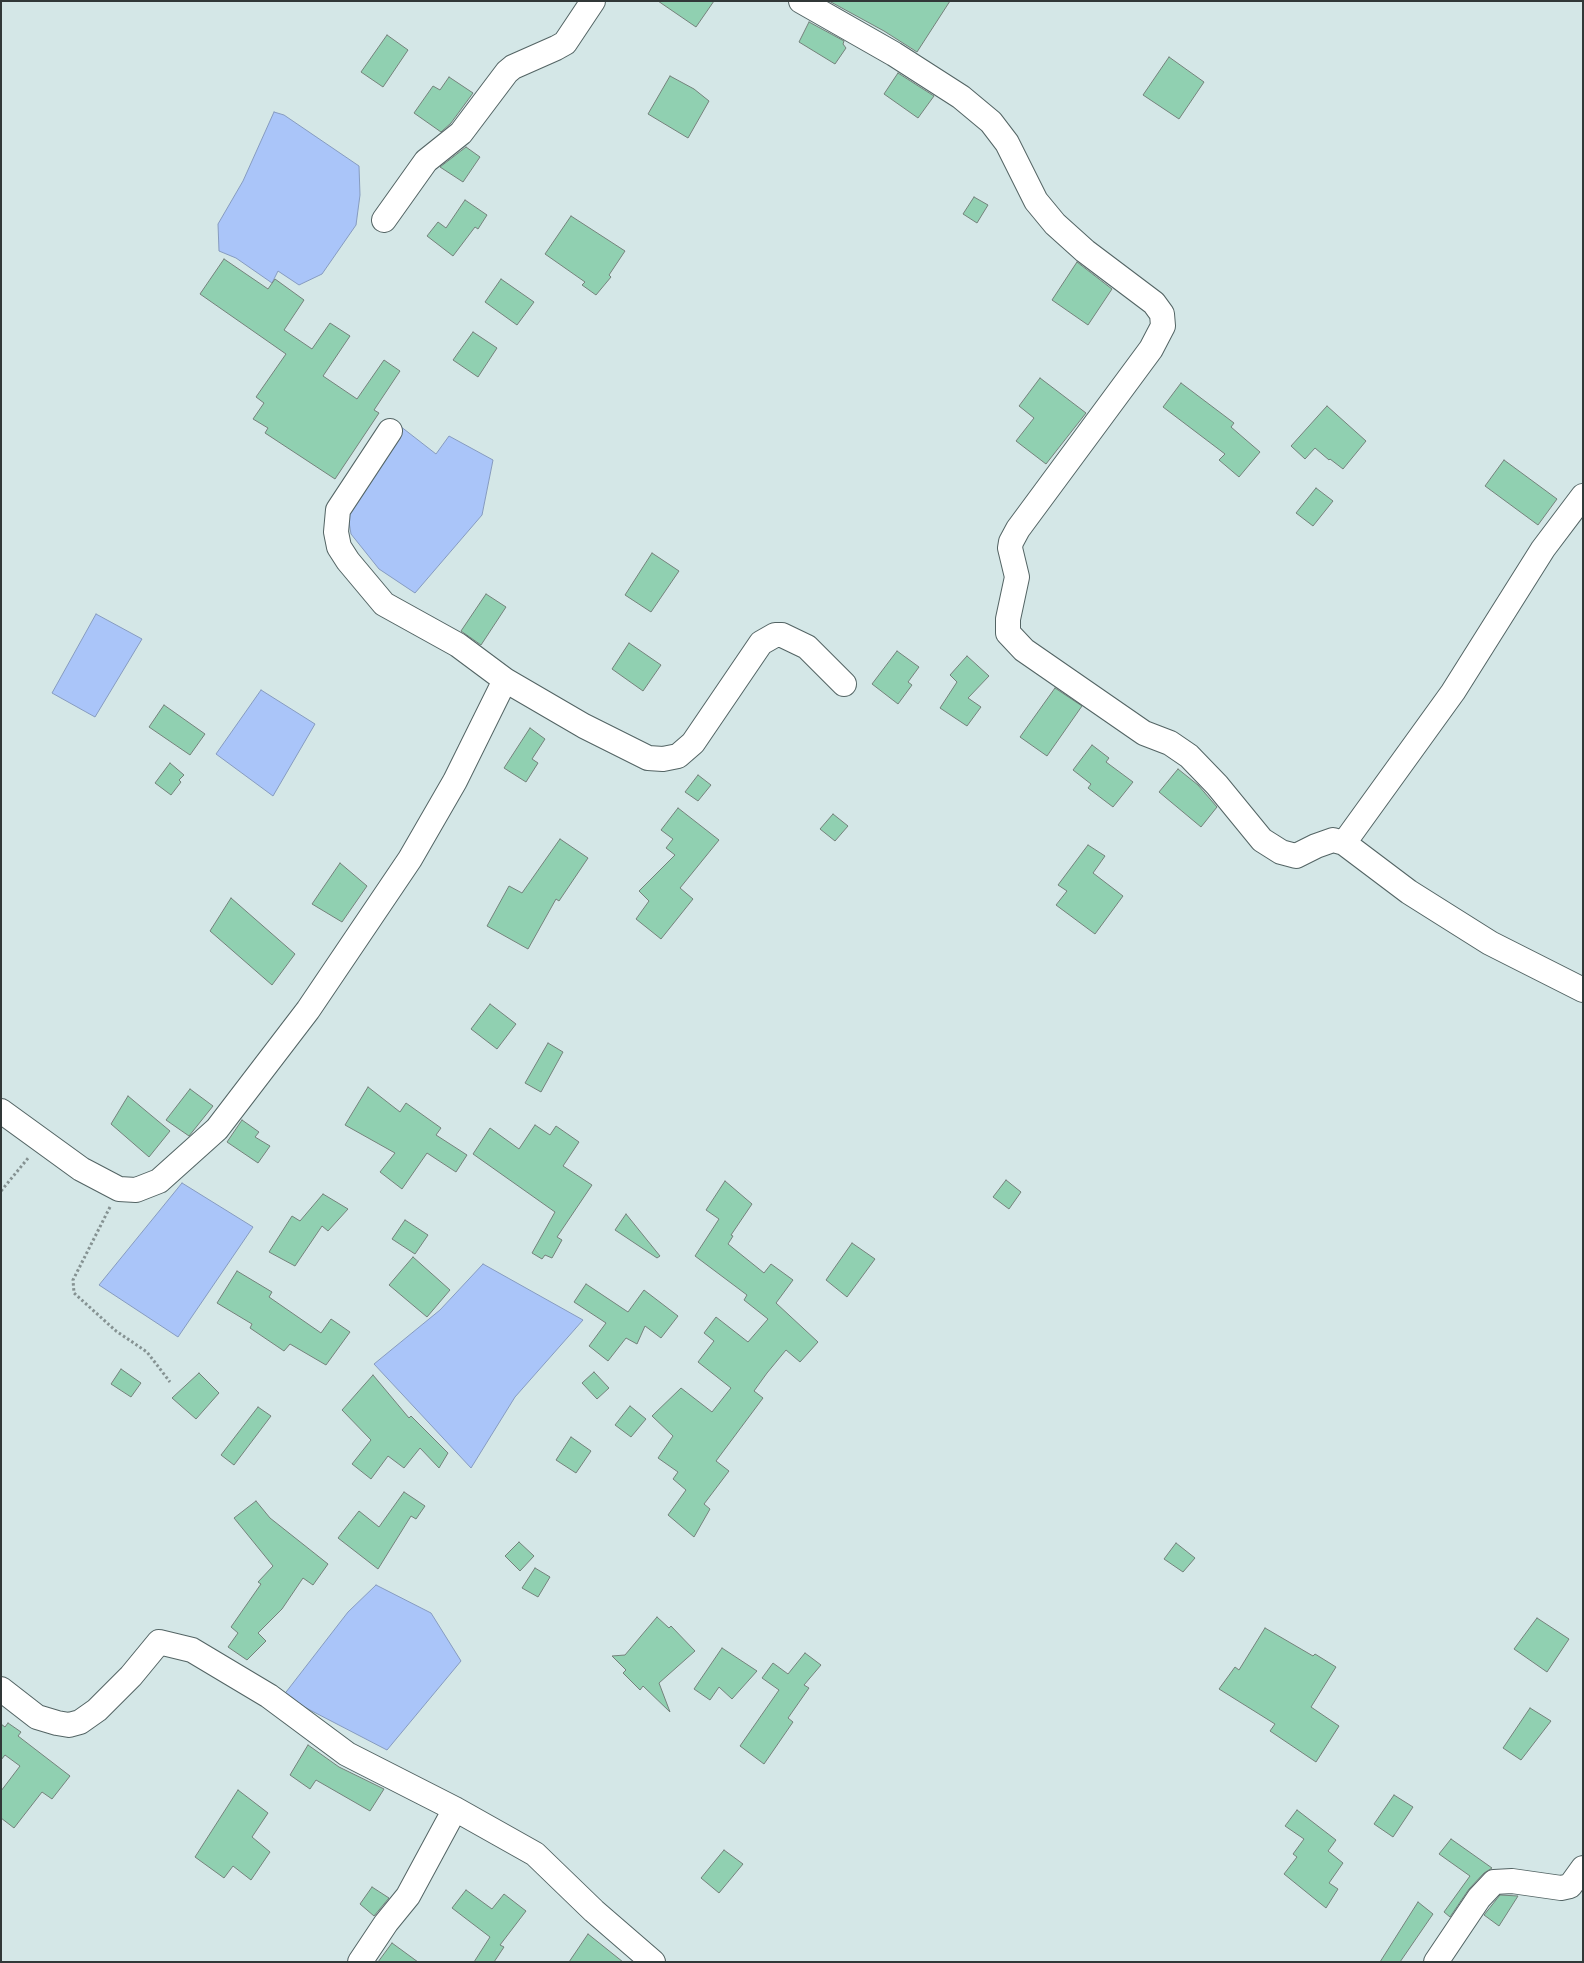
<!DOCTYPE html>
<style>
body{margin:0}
#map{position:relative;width:1584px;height:1963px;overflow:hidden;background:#d4e7e7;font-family:Lora,serif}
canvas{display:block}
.frame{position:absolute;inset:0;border:2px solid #313838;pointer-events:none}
</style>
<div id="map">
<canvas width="1584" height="1963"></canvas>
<div class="frame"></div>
</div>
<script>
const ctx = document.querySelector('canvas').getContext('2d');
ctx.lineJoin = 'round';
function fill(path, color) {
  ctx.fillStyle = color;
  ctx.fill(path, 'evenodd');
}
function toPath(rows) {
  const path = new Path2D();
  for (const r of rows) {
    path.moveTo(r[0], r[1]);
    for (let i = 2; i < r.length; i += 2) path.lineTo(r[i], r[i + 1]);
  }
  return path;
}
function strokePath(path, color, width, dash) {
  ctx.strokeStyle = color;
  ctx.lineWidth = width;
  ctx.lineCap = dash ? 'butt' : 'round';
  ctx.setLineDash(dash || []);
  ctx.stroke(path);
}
const water = toPath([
 [274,112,284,115,359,166,360,195,356,225,322,274,299,285,278,271,272,283,236,258,219,251,218,224,243,181,274,112],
 [400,426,436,454,449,436,493,460,482,515,415,593,379,569,351,534,347,510,400,426],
 [96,614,142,639,95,717,52,693,96,614],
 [261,690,315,724,273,796,216,754,261,690],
 [182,1183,253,1227,178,1337,99,1285,182,1183],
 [483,1264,583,1320,515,1397,471,1468,374,1364,440,1310,483,1264],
 [376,1585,431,1613,461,1661,387,1750,283,1696,348,1612,376,1585]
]);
const building = toPath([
 [658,1,714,1,696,27,658,1],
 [829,1,950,1,917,52,884,31,829,1],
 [809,22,844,41,843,44,846,48,835,64,799,42,809,22],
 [387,35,408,50,383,87,361,72,387,35],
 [1169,57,1204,82,1179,119,1143,95,1169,57],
 [898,73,934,96,918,118,884,94,898,73],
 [670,76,694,89,709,101,688,138,648,114,670,76],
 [449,77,473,93,451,123,441,132,414,113,433,86,440,90,449,77],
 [466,147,480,157,463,182,440,167,466,147],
 [974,197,988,205,977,223,963,214,974,197],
 [465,200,487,215,478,229,475,227,453,256,427,236,438,222,446,228,465,200],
 [571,216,625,251,609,275,611,277,596,295,582,285,585,282,545,254,571,216],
 [224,259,268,289,275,279,304,300,284,330,312,349,330,323,350,336,323,376,357,399,384,360,400,371,374,410,379,413,335,479,265,433,268,428,253,419,264,403,256,397,286,354,200,294,224,259],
 [1077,262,1112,289,1088,325,1052,300,1077,262],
 [501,279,534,302,517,325,485,302,501,279],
 [473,332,497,348,478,377,453,360,473,332],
 [1040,378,1086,413,1046,464,1016,441,1034,418,1019,406,1040,378],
 [1181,383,1234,423,1231,427,1260,452,1239,477,1219,460,1225,454,1163,407,1181,383],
 [1327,406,1366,441,1343,469,1330,459,1329,460,1315,448,1305,459,1291,446,1327,406],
 [1504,460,1557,499,1538,525,1485,486,1504,460],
 [1316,488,1333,501,1313,526,1296,513,1316,488],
 [652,553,679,571,651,612,625,595,652,553],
 [486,594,506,607,481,645,461,631,486,594],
 [629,643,661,665,643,691,612,669,629,643],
 [897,651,919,667,908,682,912,685,898,704,872,684,897,651],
 [967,656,989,676,968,698,981,707,967,726,940,708,957,682,950,675,967,656],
 [1055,688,1082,706,1047,756,1020,737,1055,688],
 [164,705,205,734,190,755,149,727,164,705],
 [530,728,545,739,532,759,538,763,526,782,504,768,530,728],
 [1092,745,1109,758,1106,762,1133,782,1113,807,1088,788,1091,784,1073,770,1092,745],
 [170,763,184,775,179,780,181,782,171,795,155,783,170,763],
 [1178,769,1198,785,1217,807,1201,827,1159,792,1178,769],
 [698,775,711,785,698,801,685,792,698,775],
 [678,808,719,840,680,888,693,899,661,939,636,919,649,901,639,891,675,855,666,848,673,839,661,830,678,808],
 [833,814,848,826,835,841,820,829,833,814],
 [560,839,588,858,559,901,556,899,528,949,487,926,509,886,522,893,560,839],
 [1088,845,1105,856,1093,873,1123,896,1095,934,1056,905,1067,891,1058,885,1088,845],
 [340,863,367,886,342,922,312,904,340,863],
 [231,898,295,954,272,985,210,931,231,898],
 [490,1004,516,1024,497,1049,471,1029,490,1004],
 [548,1043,563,1052,541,1092,525,1083,548,1043],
 [368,1087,400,1112,406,1103,441,1128,436,1135,467,1155,456,1172,427,1153,402,1189,380,1172,395,1153,345,1125,368,1087],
 [190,1089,213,1106,189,1136,166,1120,190,1089],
 [128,1096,170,1131,149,1157,111,1124,128,1096],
 [242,1120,259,1132,255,1137,270,1146,258,1163,227,1142,242,1120],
 [535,1125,550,1135,556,1126,579,1142,563,1166,592,1185,557,1237,562,1240,552,1258,545,1255,542,1259,532,1253,555,1212,473,1154,490,1128,519,1149,535,1125],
 [1006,1180,1021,1192,1009,1209,993,1197,1006,1180],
 [725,1181,752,1204,731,1235,733,1236,728,1244,764,1273,771,1264,793,1280,776,1303,818,1342,800,1362,786,1350,767,1373,754,1391,763,1398,716,1461,729,1471,704,1504,710,1509,694,1537,668,1515,686,1490,673,1479,678,1472,658,1458,673,1436,652,1416,681,1388,712,1412,731,1388,698,1362,714,1341,704,1333,716,1317,748,1342,768,1319,744,1300,747,1295,695,1256,719,1219,706,1210,725,1181],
 [323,1194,348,1209,328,1231,322,1226,295,1266,269,1252,292,1216,300,1221,323,1194],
 [626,1214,660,1256,657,1258,615,1230,626,1214],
 [405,1220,428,1235,415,1254,392,1239,405,1220],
 [852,1243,875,1259,847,1297,826,1280,852,1243],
 [413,1257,450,1290,427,1317,389,1285,413,1257],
 [237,1271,272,1292,269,1297,321,1333,331,1319,350,1332,326,1365,290,1344,284,1351,250,1328,252,1324,217,1303,237,1271],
 [586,1284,628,1312,644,1290,678,1316,661,1338,645,1326,637,1344,626,1338,608,1361,589,1346,606,1323,574,1302,586,1284],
 [121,1369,141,1383,131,1397,111,1384,121,1369],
 [594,1372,609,1388,597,1399,582,1383,594,1372],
 [199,1373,219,1393,196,1419,172,1398,199,1373],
 [373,1375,409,1418,411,1416,448,1453,439,1468,420,1448,404,1468,388,1456,371,1479,352,1464,371,1440,342,1410,373,1375],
 [630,1406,646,1419,631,1437,615,1425,630,1406],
 [258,1407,271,1416,234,1465,221,1455,258,1407],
 [571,1437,591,1451,576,1473,556,1460,571,1437],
 [404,1492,425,1506,416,1519,411,1516,378,1569,338,1538,359,1511,379,1527,404,1492],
 [256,1501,270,1518,328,1564,313,1585,303,1578,282,1609,258,1633,266,1641,247,1660,228,1647,238,1633,231,1627,261,1584,258,1582,273,1566,234,1518,256,1501],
 [519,1542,534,1556,520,1571,505,1556,519,1542],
 [1176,1543,1195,1558,1183,1572,1164,1559,1176,1543],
 [535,1568,550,1577,538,1597,522,1588,535,1568],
 [657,1617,669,1628,671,1626,695,1651,659,1683,670,1712,643,1686,640,1690,623,1673,626,1670,612,1656,625,1655,657,1617],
 [1537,1618,1569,1639,1547,1672,1514,1649,1537,1618],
 [1265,1628,1313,1656,1315,1654,1336,1667,1311,1707,1339,1726,1316,1762,1270,1731,1275,1724,1219,1689,1235,1667,1239,1670,1265,1628],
 [722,1648,757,1671,732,1699,719,1687,710,1700,694,1689,722,1648],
 [805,1653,821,1665,804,1685,809,1688,788,1718,793,1722,764,1764,740,1746,779,1690,762,1678,773,1663,788,1674,805,1653],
 [1530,1708,1551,1721,1521,1760,1503,1748,1530,1708],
 [8,1723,21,1732,18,1736,70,1776,52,1799,42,1792,14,1828,1,1818,1,1791,20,1766,5,1755,1,1760,1,1724,5,1727,8,1723],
 [308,1745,339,1767,384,1789,370,1811,316,1780,310,1789,290,1775,308,1745],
 [238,1790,268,1813,252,1837,270,1852,251,1880,233,1866,224,1878,195,1857,238,1790],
 [1394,1795,1413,1807,1393,1837,1374,1824,1394,1795],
 [1297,1810,1336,1840,1328,1851,1343,1863,1329,1883,1338,1889,1326,1908,1284,1874,1297,1857,1293,1854,1304,1839,1285,1826,1297,1810],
 [1451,1839,1492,1868,1484,1873,1469,1889,1450,1917,1444,1912,1470,1876,1439,1854,1451,1839],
 [724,1850,743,1864,719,1893,701,1878,724,1850],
 [372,1887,389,1898,374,1916,360,1904,372,1887],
 [466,1890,492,1909,504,1894,526,1911,500,1945,504,1947,494,1962,474,1962,490,1937,452,1908,466,1890],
 [1500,1895,1518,1896,1499,1926,1484,1915,1500,1895],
 [1418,1902,1433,1914,1400,1962,1380,1962,1418,1902],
 [588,1934,623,1962,569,1962,588,1934],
 [392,1943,418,1962,378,1962,392,1943]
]);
const path = toPath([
 [1,1191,29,1157],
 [110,1207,73,1280,74,1293,116,1331,147,1352,170,1382]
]);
const minor = toPath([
 [801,1,894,54,961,97,991,122,1007,143,1036,201,1055,224,1085,251,1154,303,1162,314,1163,326,1151,349,1018,529,1011,542,1010,548,1017,577,1008,619,1008,633,1024,650,1144,733,1170,743,1189,756,1217,785,1262,840,1281,852,1296,856,1316,846,1333,840,1344,843,1409,892,1490,943,1583,990],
 [384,220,426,161,461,133,507,72,513,67,556,48,565,43,593,1],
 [390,431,338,510,336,532,339,547,348,561,384,604,458,645,505,680,584,726,648,758,663,759,678,756,693,743,761,643,775,635,782,635,807,647,844,684],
 [1344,843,1453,692,1543,549,1583,496],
 [1,1111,81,1169,119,1189,136,1190,159,1181,217,1129,308,1010,410,859,455,781,505,680],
 [1,1689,37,1717,57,1723,69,1725,80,1722,97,1710,131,1676,159,1642,192,1650,269,1696,347,1754,455,1809,535,1854,594,1911,653,1962],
 [360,1962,386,1923,408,1896,455,1809],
 [1436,1962,1479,1898,1494,1882,1512,1881,1561,1888,1570,1886,1583,1868]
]);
fill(water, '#aac5f9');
strokePath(water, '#869bbf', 1);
fill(building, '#90d0b1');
strokePath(building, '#74827b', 1);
strokePath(minor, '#536464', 26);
strokePath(path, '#859292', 3, [2.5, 2.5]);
strokePath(minor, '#fff', 24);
</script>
